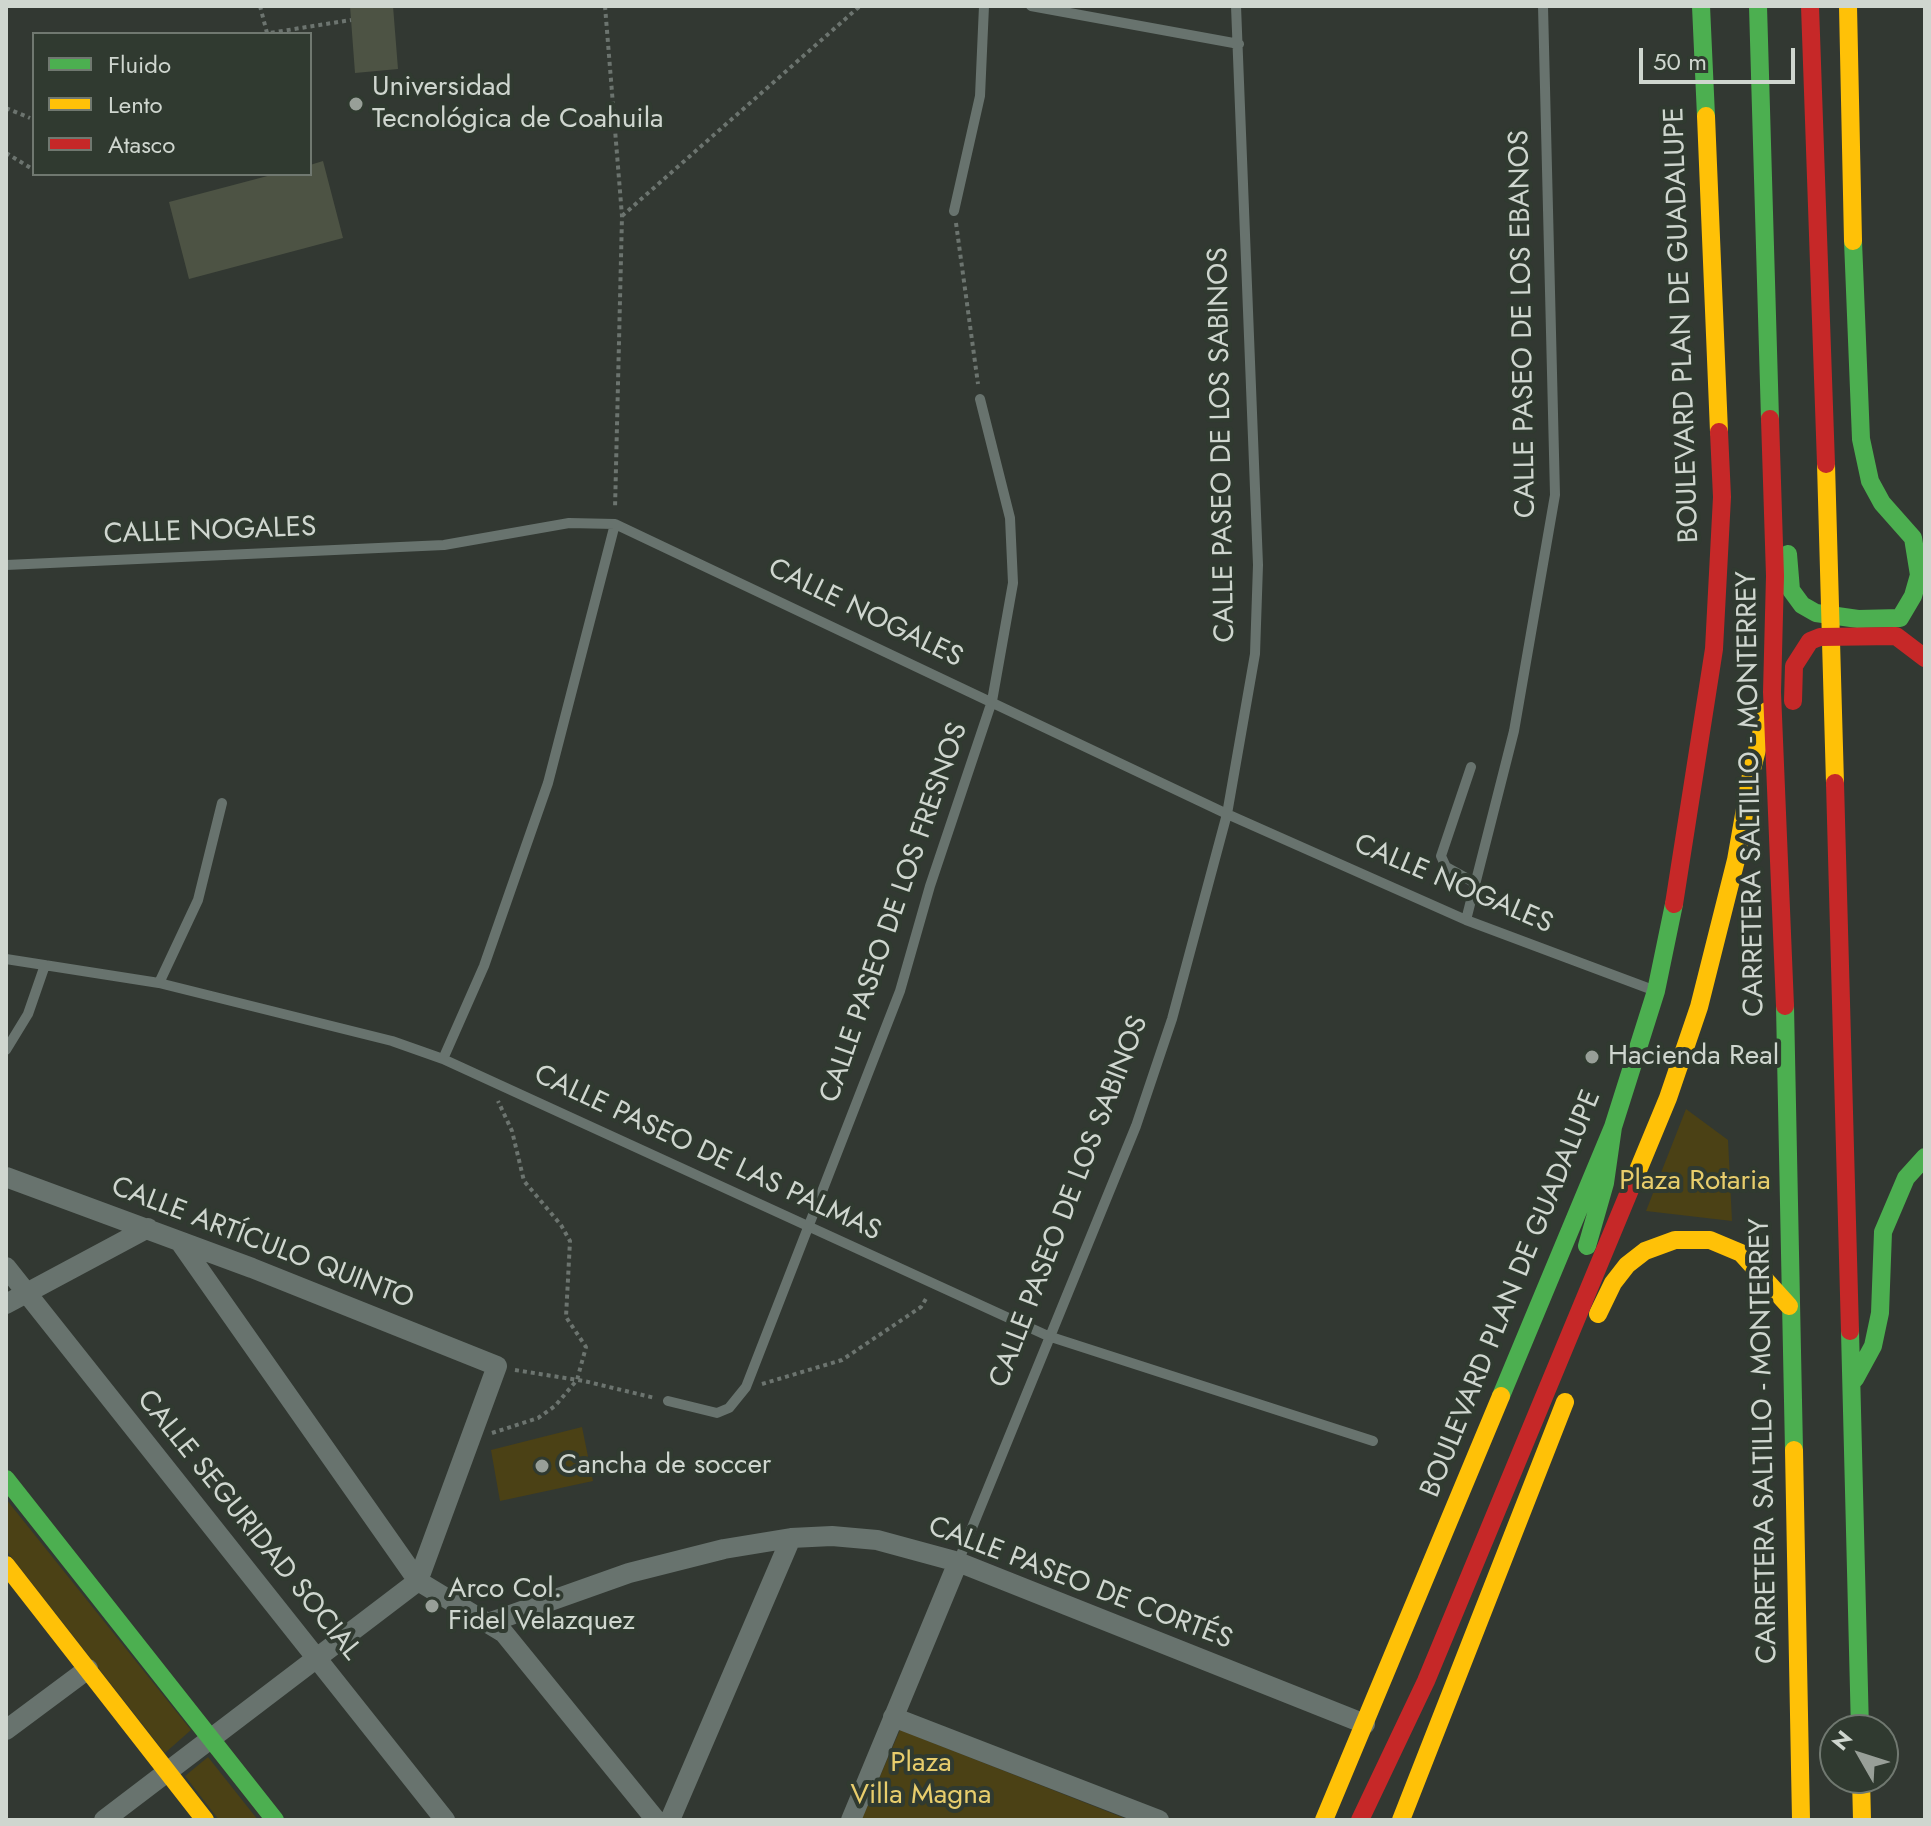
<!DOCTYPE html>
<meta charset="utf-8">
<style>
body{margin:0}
#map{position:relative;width:1931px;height:1826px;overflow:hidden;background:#323832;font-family:Jost,sans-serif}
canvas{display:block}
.frame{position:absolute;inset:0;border:8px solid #cfd6cf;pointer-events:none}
.legend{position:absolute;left:32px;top:32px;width:280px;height:144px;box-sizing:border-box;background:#303a30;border:2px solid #707870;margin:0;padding:10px 14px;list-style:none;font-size:24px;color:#cfd6cf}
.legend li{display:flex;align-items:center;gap:16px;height:40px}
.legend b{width:40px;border:2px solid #707870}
.north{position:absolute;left:1819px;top:1714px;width:80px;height:80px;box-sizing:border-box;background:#303a30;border:2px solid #707870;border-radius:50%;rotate:309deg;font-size:22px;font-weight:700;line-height:32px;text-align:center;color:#cfd6cf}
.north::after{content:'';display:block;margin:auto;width:28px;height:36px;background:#989f98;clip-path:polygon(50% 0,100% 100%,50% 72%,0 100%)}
.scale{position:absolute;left:1639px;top:48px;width:156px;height:36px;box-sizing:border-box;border:4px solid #cfd6cf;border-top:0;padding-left:10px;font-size:24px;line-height:28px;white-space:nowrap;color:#cfd6cf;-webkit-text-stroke:6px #303a30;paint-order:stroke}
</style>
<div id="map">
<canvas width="1931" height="1826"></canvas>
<div class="frame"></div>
<ul class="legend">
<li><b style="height:10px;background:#4caf50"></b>Fluido</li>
<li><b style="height:10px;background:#ffc107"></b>Lento</li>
<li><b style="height:10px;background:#c62828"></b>Atasco</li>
</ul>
<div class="north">N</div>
<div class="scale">50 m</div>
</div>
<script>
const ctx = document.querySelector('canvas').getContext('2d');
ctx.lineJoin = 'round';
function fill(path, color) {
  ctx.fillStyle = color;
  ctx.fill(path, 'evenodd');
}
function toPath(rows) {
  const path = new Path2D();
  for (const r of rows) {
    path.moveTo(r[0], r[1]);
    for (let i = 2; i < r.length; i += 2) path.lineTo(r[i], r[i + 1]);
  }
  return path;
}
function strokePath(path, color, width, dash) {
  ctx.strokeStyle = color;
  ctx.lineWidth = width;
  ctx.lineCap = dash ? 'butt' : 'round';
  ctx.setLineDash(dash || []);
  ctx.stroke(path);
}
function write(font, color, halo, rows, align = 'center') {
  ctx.font = font + ' Jost,sans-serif';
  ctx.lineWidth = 8;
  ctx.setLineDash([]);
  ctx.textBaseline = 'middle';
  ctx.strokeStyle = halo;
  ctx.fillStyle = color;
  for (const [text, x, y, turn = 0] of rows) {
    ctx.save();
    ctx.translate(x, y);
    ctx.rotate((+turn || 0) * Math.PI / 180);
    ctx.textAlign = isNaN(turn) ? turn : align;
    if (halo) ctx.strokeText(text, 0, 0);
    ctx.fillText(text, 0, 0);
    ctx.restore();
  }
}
const green = toPath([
 [1686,1109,1728,1140,1732,1221,1646,1211],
 [582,1427,593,1481,500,1501,491,1450],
 [6,1499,191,1730,165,1753,6,1550],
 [900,1730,1129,1820,865,1820,862,1818],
 [208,1757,258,1820,219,1820,185,1776]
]);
const building = toPath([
 [350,6,393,6,398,69,355,73],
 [323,161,343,238,189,279,169,202,275,174,310,174,310,165]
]);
const path = toPath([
 [260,6,267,33],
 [605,6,622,216,615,509],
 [263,34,351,20],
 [6,108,30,118],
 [6,153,34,170],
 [45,174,68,174],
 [270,174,270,175],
 [622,216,860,6],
 [956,223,978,384],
 [515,1370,584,1381,655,1398],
 [762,1384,842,1360,921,1307,927,1297],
 [492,1433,538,1418,555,1406,577,1380,586,1347,566,1317,570,1241,561,1225,524,1181,512,1131,498,1101]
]);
const lane = toPath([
 [1031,6,1239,44],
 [954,211,980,96,984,6],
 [6,565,444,545,569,523,615,524,1227,814,1466,920,1653,990],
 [1471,767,1441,856,1446,867,1475,883],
 [1466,920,1514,731,1555,495,1543,6],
 [6,959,159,983,392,1041,443,1059,1048,1336,1373,1441],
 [159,983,198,900,222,803],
 [6,1050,28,1014,45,965],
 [443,1059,484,966,548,783,615,524],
 [668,1401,717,1413,729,1408,746,1387,900,991,930,886,992,701,1013,583,1010,518,980,399],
 [958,1562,1136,1126,1172,1019,1227,814,1255,654,1258,565,1236,6]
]);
const street = toPath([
 [6,1177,252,1268,497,1366,418,1581,104,1820],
 [180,1242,418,1581,504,1633,656,1820],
 [6,1267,445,1820],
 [6,1304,148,1228],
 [491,1622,629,1573,724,1549,791,1538,832,1536,877,1540,958,1562,1365,1724],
 [893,1717,1159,1820],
 [6,1730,88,1669],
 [670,1820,791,1538],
 [851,1820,958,1562]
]);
const fast = toPath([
 [1701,6,1706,116],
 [1758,6,1770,419],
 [1788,554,1791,590,1802,605,1816,613,1858,619,1900,618,1913,596,1919,575,1913,538,1882,503,1870,481,1861,439,1853,241],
 [1785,1006,1794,1450],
 [1587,1246,1605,1183,1613,1127],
 [1850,1331,1860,1730],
 [1855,1379,1873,1346,1880,1313,1883,1232,1906,1178,1925,1157],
 [1501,1396,1613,1127,1656,991,1674,904],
 [6,1479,275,1820]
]);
const slow = toPath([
 [1848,6,1853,241],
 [1706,116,1719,432],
 [1826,464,1835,783],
 [1634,1180,1668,1098,1699,1007,1736,860,1752,769,1767,711],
 [1598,1314,1613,1283,1627,1265,1645,1251,1675,1240,1710,1240,1741,1253,1789,1306],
 [1794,1450,1801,1820],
 [6,1565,205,1820],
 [1861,1778,1862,1820],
 [1324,1820,1501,1396],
 [1401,1820,1565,1402]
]);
const jam = toPath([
 [1810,6,1826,464],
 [1770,419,1775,576,1772,692,1785,1006],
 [1793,701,1794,666,1810,641,1820,637,1896,636,1925,658],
 [1835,783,1850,1331],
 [1674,904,1714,649,1722,497,1719,432],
 [1360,1820,1426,1681,1634,1180]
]);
const markers = [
 [356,104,8,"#989f98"],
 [1592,1057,8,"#989f98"],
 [542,1466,8,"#989f98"],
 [432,1606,8,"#989f98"]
];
const poiNames = [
 ["Universidad",372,88],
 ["Tecnológica de Coahuila",372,120],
 ["Hacienda Real",1608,1057],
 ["Cancha de soccer",558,1466],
 ["Arco Col.",448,1590],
 ["Fidel Velazquez",448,1622]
];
const streetNames = [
 ["CALLE PASEO DE LOS EBANOS",1524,324,-91],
 ["BOULEVARD PLAN DE GUADALUPE",1683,325,-92],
 ["CALLE PASEO DE LOS SABINOS",1223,445,-91],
 ["CALLE NOGALES",210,532,-2],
 ["CALLE NOGALES",865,614,26],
 ["CARRETERA SALTILLO - MONTERREY",1752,794,-91],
 ["CALLE NOGALES",1453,885,23],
 ["CALLE PASEO DE LOS FRESNOS",895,913,-71],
 ["CALLE PASEO DE LAS PALMAS",707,1154,25],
 ["CALLE PASEO DE LOS SABINOS",1070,1202,-69],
 ["CALLE ARTÍCULO QUINTO",262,1244,21],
 ["BOULEVARD PLAN DE GUADALUPE",1512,1294,-68],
 ["CARRETERA SALTILLO - MONTERREY",1765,1441,-91],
 ["CALLE SEGURIDAD SOCIAL",248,1526,51],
 ["CALLE PASEO DE CORTÉS",1080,1584,21]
];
const parkNames = [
 ["Plaza Rotaria",1695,1182],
 ["Plaza",921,1764],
 ["Villa Magna",921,1796]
];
fill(green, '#4b4115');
fill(building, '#4d5344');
strokePath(path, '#6c746f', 4, [4, 4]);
strokePath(lane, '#68736e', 10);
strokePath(street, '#68736e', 20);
strokePath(fast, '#4caf50', 18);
strokePath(slow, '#ffc107', 18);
strokePath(jam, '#c62828', 18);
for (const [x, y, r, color] of markers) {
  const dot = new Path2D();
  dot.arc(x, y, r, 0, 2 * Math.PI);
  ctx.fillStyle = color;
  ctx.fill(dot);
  strokePath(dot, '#303a30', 3);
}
write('28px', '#cfd6cf', '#303a30', poiNames, 'left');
write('28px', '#cfd6cf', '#303a30', streetNames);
write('28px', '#e8cd6c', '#303a30', parkNames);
</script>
